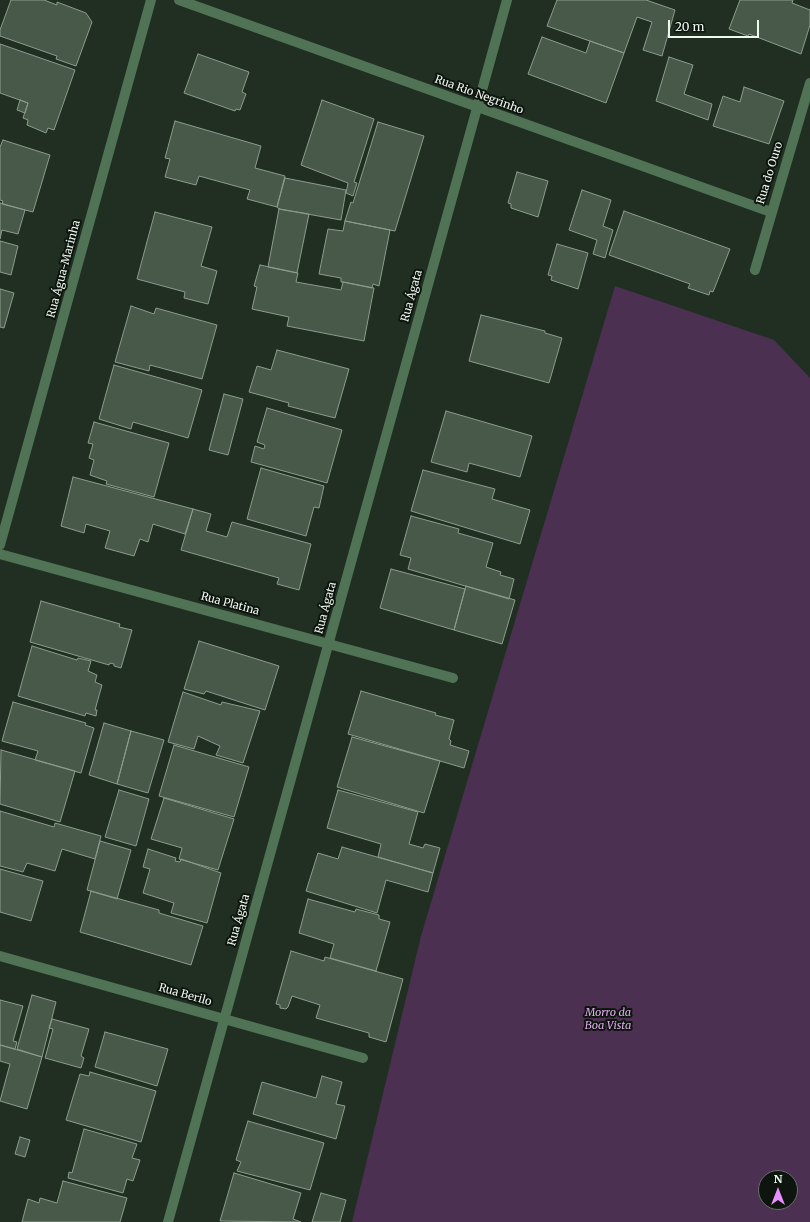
<!DOCTYPE html>
<meta charset="utf-8">
<style>
body{margin:0}
#map{position:relative;width:810px;height:1222px;overflow:hidden;background:#202f22;font-family:Merriweather,serif}
canvas{display:block}
.north{position:absolute;left:758px;top:1170px;width:40px;height:40px;box-sizing:border-box;background:#0e150f;border:1px solid #687069;border-radius:50%;rotate:0deg;font-size:11px;font-weight:700;line-height:16px;text-align:center;color:#eef8ef}
.north::after{content:'';display:block;margin:auto;width:14px;height:18px;background:#e98efe;clip-path:polygon(50% 0,100% 100%,50% 72%,0 100%)}
.scale{position:absolute;left:668px;top:20px;width:91px;height:18px;box-sizing:border-box;border:2px solid #eef8ef;border-top:0;padding-left:5px;font-size:12px;line-height:14px;white-space:nowrap;color:#eef8ef;-webkit-text-stroke:3px #0e150f;paint-order:stroke}
</style>
<div id="map">
<canvas width="810" height="1222"></canvas>
<div class="north">N</div>
<div class="scale">20 m</div>
</div>
<script>
const ctx = document.querySelector('canvas').getContext('2d');
ctx.lineJoin = 'round';
function fill(path, color) {
  ctx.fillStyle = color;
  ctx.fill(path, 'evenodd');
}
function toPath(rows) {
  const path = new Path2D();
  for (const r of rows) {
    path.moveTo(r[0], r[1]);
    for (let i = 2; i < r.length; i += 2) path.lineTo(r[i], r[i + 1]);
  }
  return path;
}
function strokePath(path, color, width, dash) {
  ctx.strokeStyle = color;
  ctx.lineWidth = width;
  ctx.lineCap = dash ? 'butt' : 'round';
  ctx.setLineDash(dash || []);
  ctx.stroke(path);
}
function write(font, color, halo, rows, align = 'center') {
  ctx.font = font + ' Merriweather,serif';
  ctx.lineWidth = 4;
  ctx.setLineDash([]);
  ctx.textBaseline = 'middle';
  ctx.strokeStyle = halo;
  ctx.fillStyle = color;
  for (const [text, x, y, turn = 0] of rows) {
    ctx.save();
    ctx.translate(x, y);
    ctx.rotate((+turn || 0) * Math.PI / 180);
    ctx.textAlign = isNaN(turn) ? turn : align;
    if (halo) ctx.strokeText(text, 0, 0);
    ctx.fillText(text, 0, 0);
    ctx.restore();
  }
}
const green = toPath([
 [615,286,774,340,810,378,810,1222,352,1222,421,936],
 [766,1178,790,1178,790,1202,766,1202]
]);
const building = toPath([
 [11,0,44,0,57,5,57,2,86,13,92,22,76,66,56,59,57,56,0,36,0,30,11,0],
 [557,0,646,0,675,10,662,56,643,50,652,22,637,17,624,53,547,26,557,0],
 [740,0,793,0,792,3,810,10,810,25,801,54,749,34,748,36,729,29,740,0],
 [542,37,586,53,590,41,624,53,606,103,528,74,542,37],
 [0,44,75,70,54,130,48,128,46,133,27,125,28,120,23,118,28,103,0,93,0,44],
 [198,54,249,72,242,92,246,94,240,110,236,109,235,111,184,93,198,54],
 [669,57,693,65,684,94,712,104,708,120,656,101,669,57],
 [744,87,784,101,769,144,713,126,723,96,740,102,744,87],
 [20,100,28,103,25,113,17,110,20,100],
 [322,100,374,119,354,182,357,183,353,196,346,193,348,183,301,165,322,100],
 [175,121,261,146,255,168,285,176,277,207,247,199,250,190,199,176,196,185,165,177,170,159,165,158,175,121],
 [378,122,424,136,395,231,345,221,351,202,353,203,378,122],
 [3,140,50,155,33,212,2,204,3,201,0,200,0,147,3,140],
 [517,172,548,181,538,217,511,208,511,204,508,203,517,172],
 [285,178,346,190,341,220,279,209,277,207,285,178],
 [582,190,611,200,603,226,613,230,605,258,593,254,597,240,569,230,582,190],
 [0,203,25,210,18,234,2,230,0,239,0,203],
 [279,209,309,214,297,273,268,267,279,209],
 [624,211,730,249,713,292,710,291,709,295,688,288,690,284,609,255,624,211],
 [155,212,212,227,201,266,217,271,208,304,184,298,185,292,137,279,155,212],
 [345,221,390,230,379,286,373,284,372,288,343,282,341,282,341,278,319,274,328,229,343,231,345,221],
 [0,241,18,246,11,275,0,272,0,241],
 [557,244,588,253,578,289,551,280,552,276,548,275,557,244],
 [260,265,298,273,296,282,341,290,343,282,374,288,364,341,287,326,289,317,252,309,257,287,254,286,260,265],
 [0,289,14,293,4,328,0,327,0,289],
 [131,306,154,314,156,308,217,325,202,379,150,365,149,371,115,362,131,306],
 [481,315,545,331,545,333,562,338,549,383,469,361,481,315],
 [277,350,349,369,335,418,288,406,289,403,249,392,257,366,271,370,277,350],
 [114,365,202,390,188,438,133,422,131,429,99,419,114,365],
 [224,394,243,399,228,455,209,450,224,394],
 [267,408,342,430,327,483,251,462,255,446,264,449,265,445,257,442,267,408],
 [446,411,532,436,520,477,469,463,467,472,431,462,446,411],
 [94,422,169,443,154,497,106,484,107,481,90,475,94,460,89,458,93,444,88,443,94,422],
 [261,468,324,486,319,508,314,507,306,536,247,519,261,468],
 [423,470,495,489,492,499,530,510,520,544,411,511,423,470],
 [73,477,193,509,185,534,153,524,148,542,140,539,134,556,105,548,110,531,86,524,84,533,61,526,73,477],
 [193,509,211,514,206,531,227,537,232,522,311,544,299,590,277,584,279,578,181,550,193,509],
 [411,516,459,529,458,533,493,543,486,567,501,572,500,575,514,579,509,599,408,569,411,558,400,555,411,516],
 [391,569,465,589,454,630,380,608,391,569],
 [466,586,515,600,502,644,454,630,466,586],
 [41,601,120,624,119,627,132,630,121,668,114,666,114,664,110,663,109,665,30,642,41,601],
 [199,641,279,666,265,710,206,691,204,694,184,689,199,641],
 [32,646,77,660,78,658,91,661,88,671,97,675,95,682,102,685,95,710,97,710,96,716,86,713,85,716,18,696,32,646],
 [361,691,436,713,435,715,454,720,449,739,451,741,450,745,469,751,464,768,348,734,361,691],
 [183,692,221,705,222,702,260,711,243,763,216,755,220,746,198,736,194,749,168,742,183,692],
 [13,702,86,723,85,725,94,728,81,773,35,760,38,751,2,741,13,702],
 [104,723,131,731,117,784,89,775,104,723],
 [131,731,164,740,148,793,117,784,131,731],
 [352,737,440,761,424,813,337,787,352,737],
 [174,745,249,767,234,817,159,796,174,745],
 [1,750,75,771,60,822,0,804,1,750],
 [119,790,149,799,136,846,105,837,119,790],
 [338,790,418,812,409,844,423,848,425,844,440,848,433,873,378,857,381,844,327,828,338,790],
 [164,798,234,819,218,870,179,859,182,848,151,839,164,798],
 [0,811,54,827,55,823,101,836,95,859,62,849,55,871,27,863,23,872,0,866,0,811],
 [100,841,131,850,117,899,87,890,100,841],
 [342,847,433,873,428,892,386,880,377,913,306,891,318,853,338,859,342,847],
 [148,849,176,858,175,861,180,862,181,859,221,873,207,923,171,913,174,903,143,893,150,869,143,867,148,849],
 [0,869,43,881,31,921,0,912,0,869],
 [91,891,159,910,159,913,203,926,191,965,80,932,91,891],
 [308,899,355,912,356,909,379,915,379,919,390,922,376,971,330,958,334,944,299,933,308,899],
 [291,951,324,961,325,957,403,979,386,1042,369,1037,369,1033,316,1018,320,1005,292,996,288,1007,286,1009,280,1008,280,1005,276,1004,291,951],
 [32,995,56,1002,42,1057,17,1049,32,995],
 [0,1000,23,1006,13,1041,17,1042,15,1049,0,1045,0,1000],
 [52,1019,89,1029,81,1056,84,1058,81,1068,45,1058,53,1029,49,1028,52,1019],
 [105,1032,168,1049,157,1086,95,1067,105,1032],
 [0,1045,42,1057,27,1109,0,1101,10,1064,0,1061,0,1045],
 [90,1072,156,1091,141,1142,66,1120,80,1074,89,1076,90,1072],
 [322,1076,342,1082,336,1104,345,1106,336,1139,253,1114,262,1082,316,1098,322,1076],
 [248,1121,324,1143,310,1190,237,1171,241,1162,236,1160,248,1121],
 [84,1129,137,1144,132,1158,140,1160,133,1181,127,1179,123,1193,68,1178,69,1172,72,1173,84,1129],
 [20,1137,30,1140,25,1157,15,1154,20,1137],
 [234,1173,301,1193,293,1219,301,1222,220,1221,234,1173],
 [63,1181,127,1198,120,1222,22,1222,28,1199,39,1203,40,1198,57,1203,63,1181],
 [321,1193,346,1200,340,1222,312,1222,321,1193]
]);
const street = toPath([
 [179,0,771,212],
 [755,270,810,83],
 [0,545,151,0],
 [0,554,453,678],
 [0,956,363,1058],
 [168,1222,507,0]
]);
const streetNames = [
 ["Rua Rio Negrinho",479,95,20],
 ["Rua do Ouro",770,173,-73],
 ["Rua Água-Marinha",64,269,-75],
 ["Rua Ágata",412,296,-75],
 ["Rua Platina",230,604,15],
 ["Rua Ágata",326,608,-75],
 ["Rua Ágata",239,920,-74],
 ["Rua Berilo",185,995,16]
];
const parkNames = [
 ["Morro da",608,1013],
 ["Boa Vista",608,1026]
];
fill(green, '#4b3051');
fill(building, '#485849');
strokePath(building, '#8b9d8d', 1);
strokePath(street, '#507355', 10);
write('11px', '#eef8ef', '#0e150f', streetNames);
write('italic 11px', '#dea9eb', '#0e150f', parkNames);
</script>
